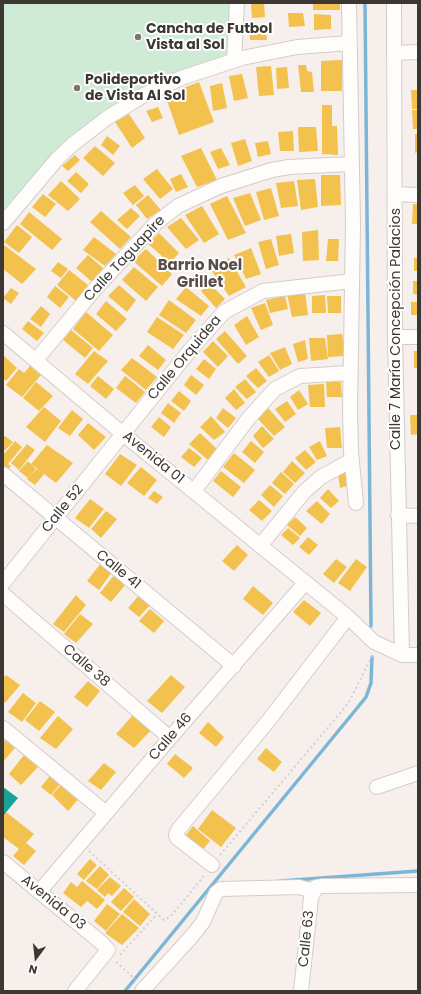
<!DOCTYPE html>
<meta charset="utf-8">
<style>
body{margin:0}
#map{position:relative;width:421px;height:994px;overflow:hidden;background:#f7efeb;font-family:Poppins,sans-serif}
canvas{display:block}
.frame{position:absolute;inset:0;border:4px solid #3c3733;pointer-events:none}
.north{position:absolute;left:16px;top:938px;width:40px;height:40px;-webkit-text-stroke:3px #fefefe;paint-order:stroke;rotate:195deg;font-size:11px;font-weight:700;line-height:16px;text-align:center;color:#3c3733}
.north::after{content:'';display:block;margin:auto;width:14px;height:18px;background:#3c3733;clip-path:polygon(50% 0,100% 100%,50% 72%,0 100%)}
</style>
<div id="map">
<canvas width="421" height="994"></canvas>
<div class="frame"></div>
<div class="north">N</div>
</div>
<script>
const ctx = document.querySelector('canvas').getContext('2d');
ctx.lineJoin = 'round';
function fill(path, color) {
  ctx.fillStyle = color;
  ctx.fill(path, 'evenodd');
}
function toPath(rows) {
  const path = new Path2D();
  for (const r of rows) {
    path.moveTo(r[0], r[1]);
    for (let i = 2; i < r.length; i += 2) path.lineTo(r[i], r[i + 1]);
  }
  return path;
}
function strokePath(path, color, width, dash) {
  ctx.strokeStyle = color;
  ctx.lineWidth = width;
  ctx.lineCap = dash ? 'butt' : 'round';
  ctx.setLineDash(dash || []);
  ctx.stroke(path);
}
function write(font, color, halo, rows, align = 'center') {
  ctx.font = font + ' Poppins,sans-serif';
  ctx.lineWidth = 4;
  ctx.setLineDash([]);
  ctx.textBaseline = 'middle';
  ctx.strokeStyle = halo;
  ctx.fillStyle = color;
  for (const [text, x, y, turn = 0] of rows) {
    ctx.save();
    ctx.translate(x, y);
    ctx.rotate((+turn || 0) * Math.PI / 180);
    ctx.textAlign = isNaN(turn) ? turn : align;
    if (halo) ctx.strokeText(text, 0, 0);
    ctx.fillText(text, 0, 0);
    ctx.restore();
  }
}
const green = toPath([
 [3,3,232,3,229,53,107,110,95,118,63,147,3,211]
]);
const homes = toPath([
 [251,3,264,3,265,17,252,18],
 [313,3,340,3,340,10,313,10],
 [288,13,303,13,305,26,289,27],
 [314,14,331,15,331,29,314,30],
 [249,26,266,26,267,40,250,40],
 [342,60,342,91,321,91,321,61],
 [298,65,306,65,307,71,312,72,314,92,301,92],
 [271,66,274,95,259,96,256,67],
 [287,67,289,88,277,89,276,68],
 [242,74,248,98,234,101,229,76],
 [199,82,214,122,179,135,165,95],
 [222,83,227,108,213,111,210,86],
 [411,90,418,90,418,109,412,109],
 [322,105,332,105,332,126,337,126,338,155,322,154],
 [158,107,163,118,152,122,146,111],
 [412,110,418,110,418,129,413,129],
 [129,114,145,138,132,148,115,122],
 [298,127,316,127,318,151,299,152],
 [293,131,294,151,280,151,278,132],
 [415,134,418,134,418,152,415,153],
 [107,136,120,146,113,155,101,145],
 [245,139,252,161,238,166,231,143],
 [268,141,271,154,258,157,255,143],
 [95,146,115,163,103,176,83,158],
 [201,148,217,180,197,187,181,156],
 [221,148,230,165,218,169,210,152],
 [75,155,80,160,68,171,62,166],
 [157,169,173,189,160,199,143,179],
 [76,172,89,184,81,193,67,181],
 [181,174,188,187,176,192,170,179],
 [321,175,340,175,341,205,321,206],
 [315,179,318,207,301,210,297,180],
 [61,181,80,199,68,211,48,195],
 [294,181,298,206,281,208,276,183],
 [135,185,144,196,133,205,123,193],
 [271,188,279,216,264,220,256,192],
 [250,193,261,220,245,226,233,198],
 [43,194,56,204,45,217,32,207],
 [148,195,161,210,147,219,136,205],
 [227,196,246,233,228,240,210,204],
 [413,204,418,204,418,224,412,224],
 [202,206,219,234,204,243,185,215],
 [131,208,140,216,127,229,117,220],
 [101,211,131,237,120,249,90,222],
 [29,212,62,239,52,250,20,224],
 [181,218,199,240,186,249,167,227],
 [17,225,32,237,19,253,4,242],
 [318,230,319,260,303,261,302,232],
 [159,233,179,253,170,263,148,244],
 [291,234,294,253,279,256,276,236],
 [94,237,116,254,105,266,83,250],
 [271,239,279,265,266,269,258,242],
 [328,239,339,239,338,261,326,261],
 [4,245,36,269,22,284,3,269],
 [251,248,261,274,246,279,234,255],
 [146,249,172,274,162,286,133,261],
 [88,255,103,268,92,282,76,268],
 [229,258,246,287,229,296,211,270],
 [414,258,418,258,418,271,414,271],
 [58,262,68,269,61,278,51,271],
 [134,267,158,287,146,301,122,280],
 [69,270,88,285,76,301,57,285],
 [413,281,418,281,418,295,413,294],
 [209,283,225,299,216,308,201,291],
 [119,285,136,300,127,312,108,296],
 [55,286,69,297,60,308,47,297],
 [186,287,209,306,201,316,176,299],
 [11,288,19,293,11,304,3,298],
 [305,292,308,315,292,317,287,294],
 [325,295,326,313,312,313,312,296],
 [285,296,288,309,270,313,266,300],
 [327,296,341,296,341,313,328,313],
 [169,300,196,320,186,333,159,315],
 [106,301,127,319,116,331,96,314],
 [411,302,418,302,418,315,411,315],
 [265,303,273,325,261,330,251,308],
 [41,306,50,314,41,327,30,319],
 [86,312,113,335,99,351,73,329],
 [247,316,259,337,246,345,234,325],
 [157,317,184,335,173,349,147,332],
 [28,321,44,333,37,341,22,329],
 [71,330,93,348,85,358,63,340],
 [225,331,247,356,238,364,216,339],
 [342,334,345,356,328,357,327,335],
 [309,338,325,338,328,359,311,361],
 [305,340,308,359,298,362,293,344],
 [213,341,228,356,218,367,203,352],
 [148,345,166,360,158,370,139,356],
 [285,347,292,364,280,370,270,353],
 [94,351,108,361,88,384,75,374],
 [414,351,418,351,418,368,414,368],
 [3,355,17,368,6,381,3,378],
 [269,355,279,371,269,377,258,362],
 [132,358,157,377,146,390,121,370],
 [204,359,216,369,209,379,196,369],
 [30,366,41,375,22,397,6,385,19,369,24,373],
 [256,368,267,381,258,388,246,376],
 [191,375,204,385,196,395,184,385],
 [98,376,114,389,106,399,90,386],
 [125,376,145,392,136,403,116,388],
 [245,379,256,392,247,399,235,387],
 [326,381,341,382,342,397,327,397],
 [36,382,53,396,39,411,23,398],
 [324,384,325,407,310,407,308,385],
 [234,389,245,403,236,410,225,398],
 [299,390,308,404,298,410,290,397],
 [179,391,191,401,184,411,171,401],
 [287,401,296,414,285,422,275,409],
 [168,403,181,413,174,423,161,413],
 [44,407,61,421,45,442,26,427],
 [223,408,236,418,228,428,216,418],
 [268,408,285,427,274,436,257,418],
 [72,410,83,419,70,436,58,428],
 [410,415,418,415,418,434,411,435],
 [211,416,225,432,214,440,200,427],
 [159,417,171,427,164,437,151,427],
 [88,423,106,437,94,450,78,435],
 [262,426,274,439,263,448,253,436],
 [340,427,342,448,327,448,325,428],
 [200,433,217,449,208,460,189,444],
 [5,436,13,442,3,452,3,438],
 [15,441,22,447,8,464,11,466,8,469,3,466,3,455],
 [251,441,264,452,255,463,242,452],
 [320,441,327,456,317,460,309,447],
 [27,444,35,450,19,470,11,463],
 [47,445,73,463,56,483,31,464],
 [189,448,202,458,194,467,181,457],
 [305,450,316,462,306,470,295,458],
 [234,453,255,470,244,483,223,467],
 [120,454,137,465,121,486,105,474],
 [28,461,36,469,28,478,19,471],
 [292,461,305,473,295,483,283,472],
 [141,467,157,480,144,496,127,483],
 [37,469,44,474,35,485,27,479],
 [221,471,241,487,233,497,213,481],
 [281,472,294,484,285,494,272,483],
 [348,472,350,485,340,488,338,475],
 [270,485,283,496,274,507,261,495],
 [328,489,339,501,331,508,320,498],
 [154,491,163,497,157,504,148,498],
 [90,499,104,509,89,528,75,518],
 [259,500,272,511,262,521,249,510],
 [317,501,330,514,322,524,306,511],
 [106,511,117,519,101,538,91,529],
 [295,517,307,528,300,536,287,525],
 [288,528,300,538,293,545,281,535],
 [308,537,318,545,309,555,299,547],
 [237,545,248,555,234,571,222,561],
 [336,559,347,567,334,583,323,574],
 [356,559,367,567,350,591,338,583],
 [101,563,112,572,99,590,87,581],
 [115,574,126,584,111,602,100,593],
 [253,586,273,603,263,615,243,599],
 [141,593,152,603,139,617,128,608],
 [76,595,86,605,64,632,53,624],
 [304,600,321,613,310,626,293,612],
 [150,609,164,621,154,633,139,621],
 [80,614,93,624,76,643,64,634],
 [6,675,20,685,5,703,3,701,3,678],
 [171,675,185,687,162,713,147,701],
 [88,681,100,691,87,707,74,697],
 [23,693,36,703,22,722,8,712],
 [40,701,55,712,39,731,25,720],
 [133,715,151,730,134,748,116,734],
 [58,716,73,729,56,749,40,738],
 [208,722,224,737,216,747,199,733],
 [8,737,18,744,3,762,3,743],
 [266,748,282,762,274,772,257,759],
 [175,754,193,768,184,778,167,764],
 [24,755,38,767,21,785,9,774],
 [104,763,116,772,101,790,88,781],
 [53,772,63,780,51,795,41,787],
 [64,781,81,796,68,811,52,795],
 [212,810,236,828,221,847,198,829],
 [6,812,34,834,26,843,36,851,24,865,13,856,19,849,3,837,3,816],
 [193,826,210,841,201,852,183,839],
 [90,859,97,865,84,880,77,874],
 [100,866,109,875,97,889,86,881],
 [110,877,121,886,112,896,108,893,105,897,97,890],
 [82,881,105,900,97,909,87,901,81,907,63,893,71,882,77,887],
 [124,888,134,897,121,911,111,902],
 [134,899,150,914,140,926,123,912],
 [107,904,120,914,106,931,94,921],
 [122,914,139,928,122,945,105,933]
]);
const public = toPath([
 [3,787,18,798,3,816]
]);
const stream = toPath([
 [365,3,371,626],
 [280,881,418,871],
 [125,991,358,707,366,697,371,683,372,657]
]);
const path = toPath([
 [89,851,164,920,170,917,204,876],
 [220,855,342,711,350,700,372,656],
 [120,955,157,914],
 [116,962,135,979]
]);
const street = toPath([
 [349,3,353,225,350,410,351,452,356,503],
 [394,3,395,337,402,655],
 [394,53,418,52],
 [234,60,237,3],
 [396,194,418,195],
 [3,223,58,158,73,144,107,118,144,95,184,77,242,58,297,47,349,43],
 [3,333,123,434,348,617,374,642,402,655,418,655],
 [395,337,418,337],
 [36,360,95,289,156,223,178,206,221,186,272,170,289,167,351,164],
 [3,474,234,666],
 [194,491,248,419,275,389,300,376,350,373],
 [398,515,418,516],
 [260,546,304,492,321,477,352,460],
 [3,583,191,349,224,312,263,291,352,281],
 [3,594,170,738],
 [3,728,106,813],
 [377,787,418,773],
 [3,862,103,944,108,950,75,991],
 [212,865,177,838,176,835,178,830,269,720,348,617],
 [39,892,170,738,305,583],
 [142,991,192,936,203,922,216,893,221,889,299,887,313,891],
 [301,991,311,898,316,887,323,886,418,885]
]);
const markers = [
 [138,37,4,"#7d7773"],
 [77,88,4,"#7d7773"]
];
const poiNames = [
 ["Cancha de Futbol",146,29],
 ["Vista al Sol",146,45],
 ["Polideportivo",85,80],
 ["de Vista Al Sol",85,96]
];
const streetNames = [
 ["Calle Taguapire",125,259,-47],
 ["Calle 7 María Concepción Palacios",396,329,-90],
 ["Calle Orquidea",185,358,-50],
 ["Avenida 01",153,458,39],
 ["Calle 52",63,509,-51],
 ["Calle 41",118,570,39],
 ["Calle 38",86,666,41],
 ["Calle 46",171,737,-49],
 ["Avenida 03",53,903,39],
 ["Calle 63",307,939,-84]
];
const neighbourhoodNames = [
 ["Barrio Noel",200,266],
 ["Grillet",200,283]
];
fill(green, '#cfebd5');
fill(homes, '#f2c14e');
fill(public, '#17a398');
strokePath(stream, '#7cb6d6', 3.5);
strokePath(street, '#d3cdc9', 16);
strokePath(path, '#d4d1d0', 2, [2, 3]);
strokePath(street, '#fefdfc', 14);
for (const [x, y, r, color] of markers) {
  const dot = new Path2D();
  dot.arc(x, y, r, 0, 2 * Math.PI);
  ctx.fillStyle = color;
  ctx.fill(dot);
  strokePath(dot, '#fefefe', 1.5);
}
write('bold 14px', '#3c3733', '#fefefe', poiNames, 'left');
write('14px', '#3c3733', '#fefefe', streetNames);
write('bold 15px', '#594e47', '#fefefe', neighbourhoodNames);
</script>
